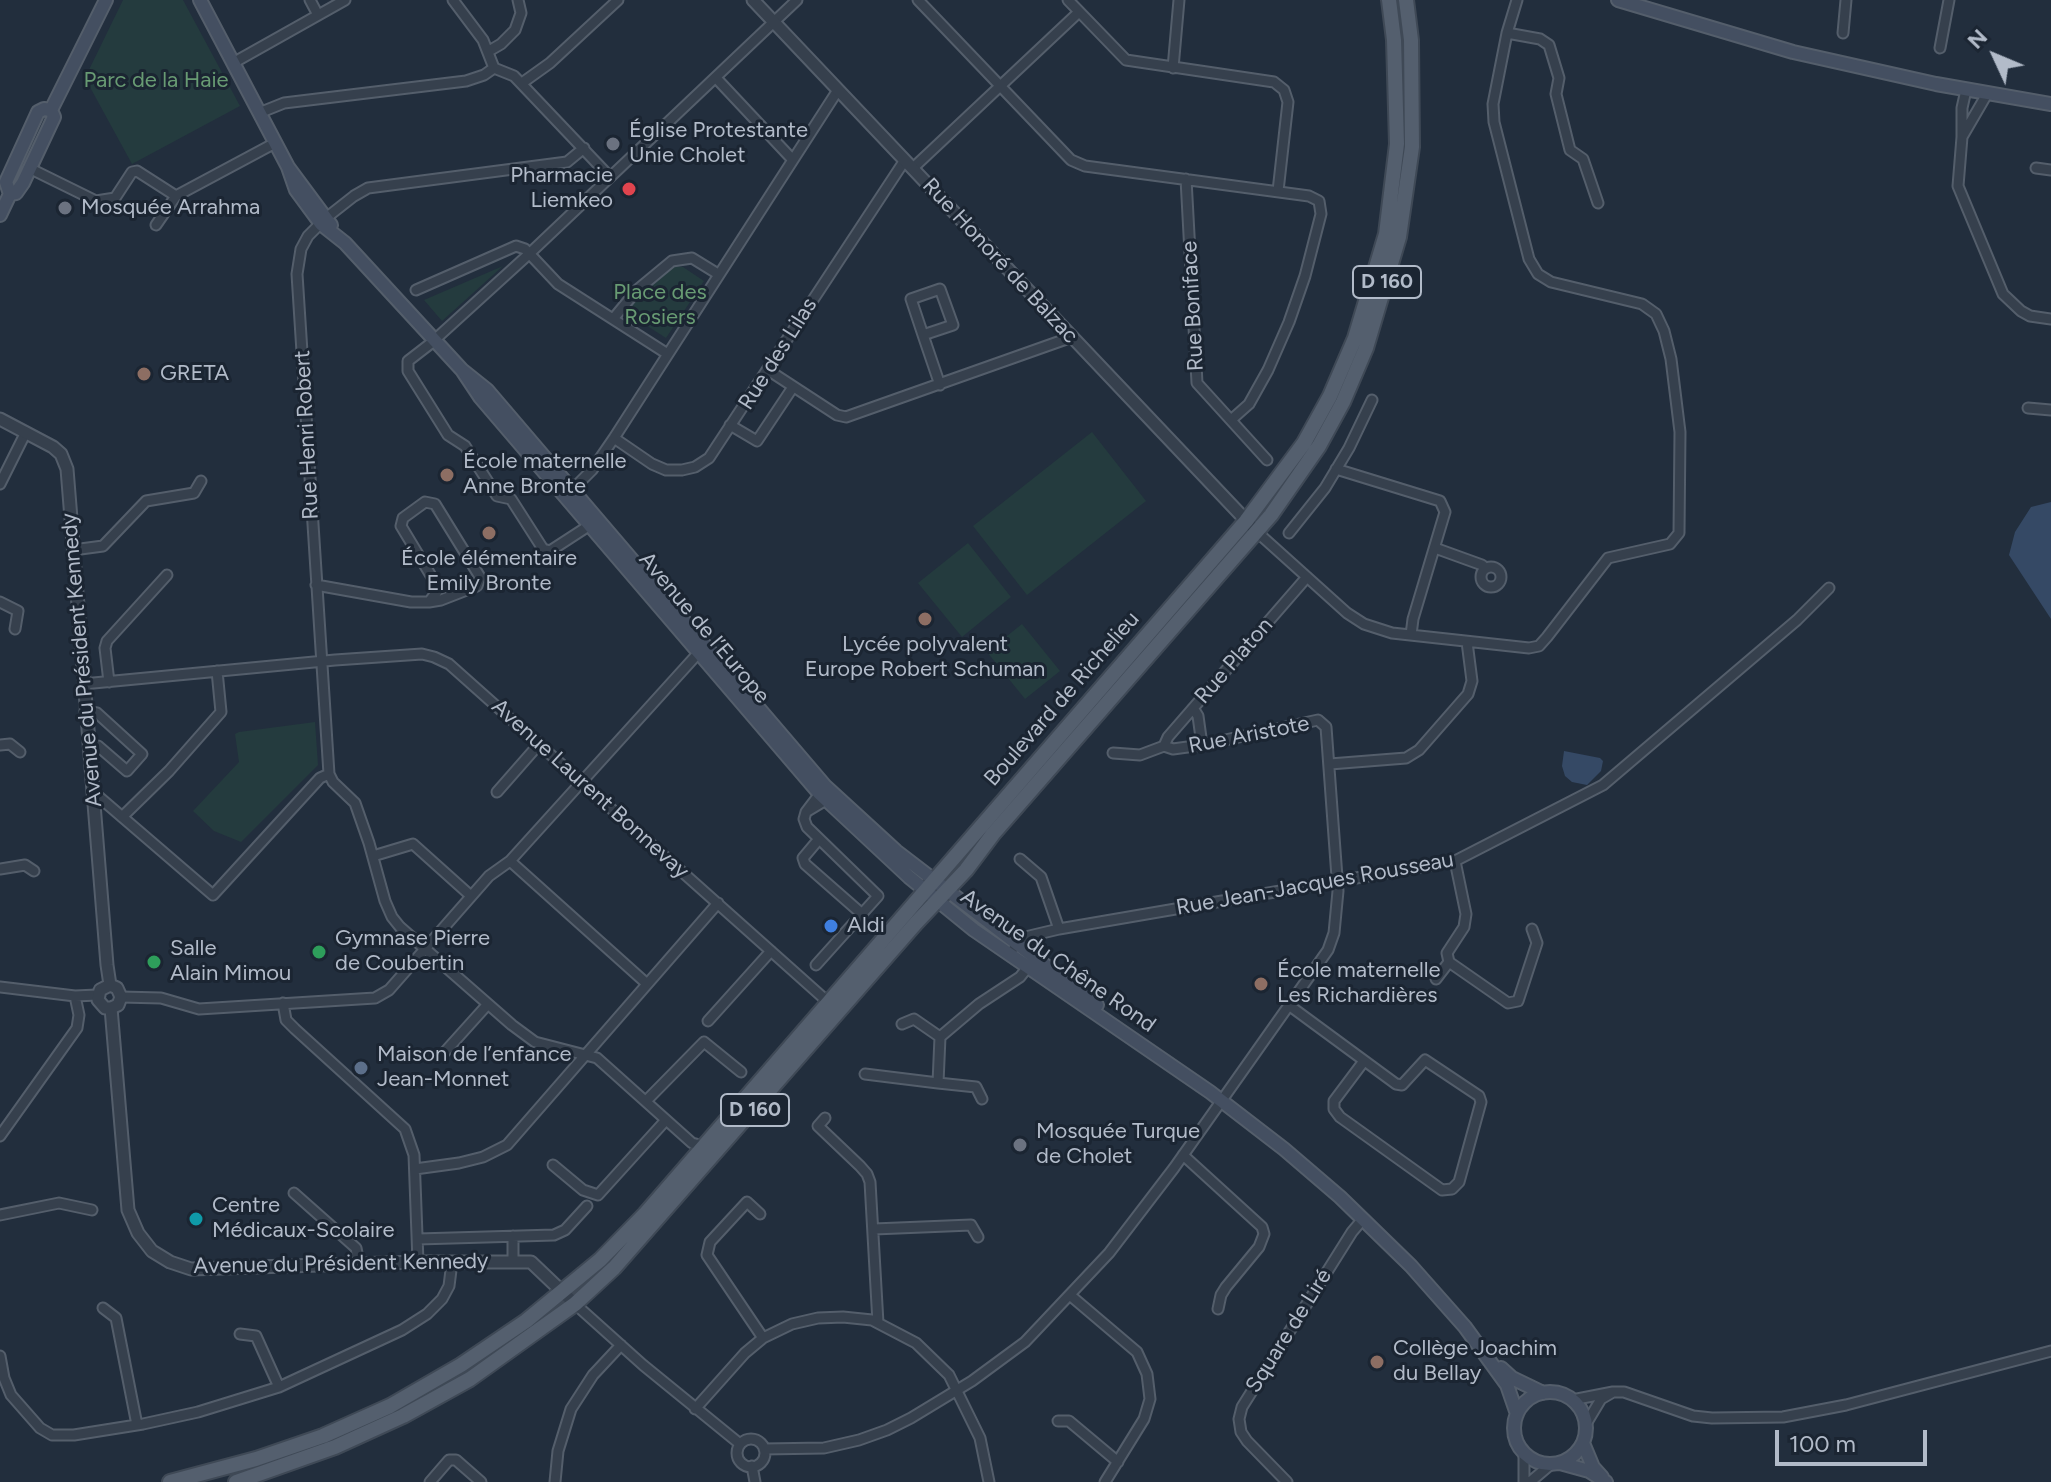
<!DOCTYPE html>
<meta charset="utf-8">
<style>
body{margin:0}
#map{position:relative;width:2051px;height:1482px;overflow:hidden;background:#222e3d;font-family:Figtree,sans-serif}
canvas{display:block}
.north{position:absolute;left:1955px;top:16px;width:80px;height:80px;-webkit-text-stroke:6px #1b2532;paint-order:stroke;rotate:314deg;font-size:22px;font-weight:700;line-height:32px;text-align:center;color:#b2bbc9}
.north::after{content:'';display:block;margin:auto;width:28px;height:36px;background:#b2bbc9;clip-path:polygon(50% 0,100% 100%,50% 72%,0 100%)}
.scale{position:absolute;left:1775px;top:1430px;width:152px;height:36px;box-sizing:border-box;border:4px solid #b2bbc9;border-top:0;padding-left:10px;font-size:24px;line-height:28px;white-space:nowrap;color:#b2bbc9;-webkit-text-stroke:6px #1b2532;paint-order:stroke}
</style>
<div id="map">
<canvas width="2051" height="1482"></canvas>
<div class="north">N</div>
<div class="scale">100 m</div>
</div>
<script>
const ctx = document.querySelector('canvas').getContext('2d');
ctx.lineJoin = 'round';
function fill(path, color) {
  ctx.fillStyle = color;
  ctx.fill(path, 'evenodd');
}
function toPath(rows) {
  const path = new Path2D();
  for (const r of rows) {
    if (r.length === 3) {
      path.moveTo(r[0] + r[2], r[1]);
      path.arc(r[0], r[1], r[2], 0, 2 * Math.PI);
      continue;
    }
    path.moveTo(r[0], r[1]);
    for (let i = 2; i < r.length; i += 2) path.lineTo(r[i], r[i + 1]);
  }
  return path;
}
function strokePath(path, color, width, dash) {
  ctx.strokeStyle = color;
  ctx.lineWidth = width;
  ctx.lineCap = dash ? 'butt' : 'round';
  ctx.setLineDash(dash || []);
  ctx.stroke(path);
}
function write(font, color, halo, rows, align = 'center') {
  ctx.font = font + ' Figtree,sans-serif';
  ctx.lineWidth = 6;
  ctx.setLineDash([]);
  ctx.textBaseline = 'middle';
  ctx.strokeStyle = halo;
  ctx.fillStyle = color;
  for (const [text, x, y, turn = 0] of rows) {
    ctx.save();
    ctx.translate(x, y);
    ctx.rotate((+turn || 0) * Math.PI / 180);
    ctx.textAlign = isNaN(turn) ? turn : align;
    if (halo) ctx.strokeText(text, 0, 0);
    ctx.fillText(text, 0, 0);
    ctx.restore();
  }
}
const green = toPath([
 [123,0,183,0,240,106,132,164,85,78],
 [503,266,442,321,424,300],
 [672,266,683,267,704,281,666,338,624,311],
 [1092,432,1146,501,1027,595,973,526],
 [968,543,1011,597,962,637,918,583],
 [1022,624,1060,671,1025,699,987,652],
 [315,722,318,765,241,842,214,831,193,811,239,762,235,734,239,732]
]);
const water = toPath([
 [2051,502,2051,619,2009,555,2015,532,2031,507],
 [1564,751,1600,758,1603,761,1601,771,1587,785,1572,782,1565,776,1562,766]
]);
const minor = toPath([
 [310,0,318,15],
 [453,0,483,40,494,68],
 [918,0,1071,160,1085,166,1309,196,1319,201,1321,214,1305,276,1289,322,1268,370,1249,404,1231,420],
 [1068,0,1126,60,1274,82,1284,90,1288,102,1278,191],
 [1507,33,1540,39,1549,45,1559,78,1556,94,1570,150,1583,159,1598,203],
 [1843,33,1846,0],
 [1940,48,1949,0],
 [489,51,501,44,515,30,521,13,518,0],
 [233,63,345,0],
 [494,68,514,76,610,177],
 [1173,68,1179,0],
 [717,79,792,159],
 [522,83,550,63,618,0],
 [1966,90,1962,108,1962,137,1987,94],
 [259,113,284,103,466,81,484,75,494,68],
 [1962,137,1958,186,2003,294,2021,311,2030,316,2051,319],
 [584,148,567,162,368,188,354,196,326,218,308,236,301,249,297,274,329,774,333,782,355,803,369,843,385,901,392,917,400,927,512,1025,535,1042,597,1058,692,1143,703,1146],
 [29,168,96,201,115,198,132,172,137,171,176,196],
 [913,168,1079,12],
 [2036,168,2051,170],
 [1186,179,1197,383,1267,460],
 [156,225,176,196,275,143],
 [416,290,516,246,525,249,558,284,666,353],
 [613,319,637,290,672,261,692,258,718,274],
 [923,335,953,325,940,289,911,299,923,335,940,385],
 [768,370,837,415,846,417,1072,337],
 [2028,408,2051,410],
 [730,425,757,441,793,387],
 [614,438,652,464,666,470,682,470,695,467,709,458,905,160],
 [1336,469,1440,501,1445,512,1413,619,1411,635],
 [0,484,26,432],
 [573,489,592,470,614,438,838,90],
 [590,525,550,551,543,549,511,499,497,496,465,446,448,435,408,371,408,361,430,344,529,254,797,0],
 [1257,532,1347,613,1364,624,1392,633,1529,648,1539,646,1547,637,1608,558,1670,544,1679,533,1680,432,1671,359,1664,331,1656,314,1642,304,1551,282,1538,274,1529,259,1494,122,1493,104,1507,33,1517,0],
 [1289,533,1325,488,1349,448,1372,400],
 [1435,548,1482,565,1485,568],
 [73,550,103,546,146,501,194,493,201,481],
 [1491,577,10],
 [316,585,411,602,429,602,441,600,477,586,480,577,435,504,425,502,403,518,401,526,439,589,429,602],
 [0,602,18,611,15,629],
 [109,682,105,648,107,641,167,575],
 [83,684,335,660,422,654,434,657,449,664,828,1002],
 [1193,708,1198,716,1202,745],
 [85,711,97,713,142,754,127,771,98,746,89,744],
 [0,745,10,744,20,752],
 [1164,746,1168,737,1307,577],
 [1330,764,1406,758,1419,750,1468,694,1472,681,1467,642],
 [822,791,806,812,826,800],
 [497,792,540,743],
 [93,797,99,797,213,895,320,778,329,774],
 [806,812,804,819,807,827,878,896,816,965],
 [122,817,169,771,221,712,217,671],
 [819,839,803,858,805,864,862,914],
 [373,856,413,844,471,896],
 [1020,859,1041,877,1059,929],
 [510,861,646,983],
 [0,869,25,865,34,871],
 [1014,948,1021,938,1059,929,1455,861,1603,785,1797,620,1829,588],
 [1449,962,1508,1003,1518,1001,1537,943,1532,929],
 [1436,979,1449,962,1447,953,1464,927,1466,914,1455,861],
 [0,987,75,996,97,995],
 [121,997,161,998,199,1009,375,998,389,990,489,876,510,861,702,649],
 [283,1003,286,1020,295,1029,405,1129,414,1155,418,1262],
 [1290,1006,1396,1084,1402,1085,1425,1060,1479,1096,1481,1102,1459,1182,1452,1189,1442,1190,1340,1117,1334,1109,1334,1101,1364,1061],
 [708,1021,771,951],
 [902,1024,914,1019,940,1037,979,1004,1020,977,1031,963],
 [443,1054,488,1004],
 [865,1074,938,1083,940,1037],
 [938,1083,976,1087,982,1099],
 [646,1101,704,1042,741,1072],
 [825,1118,818,1126,860,1166,867,1174,870,1182,878,1323],
 [0,1136,77,1028,79,1015,75,996],
 [1183,1155,1262,1227,1264,1234,1259,1247,1226,1287,1221,1295,1218,1309],
 [553,1165,583,1190,598,1195,666,1120],
 [415,1169,459,1163,483,1157,507,1145,718,903],
 [294,1193,356,1248,359,1264],
 [760,1214,747,1202,710,1242,707,1255,763,1338],
 [0,1215,59,1203,92,1210],
 [874,1229,971,1225,978,1237],
 [513,1236,513,1261],
 [418,1239,554,1235,565,1230,587,1206],
 [1071,1296,1137,1352,1147,1374,1150,1399,1144,1419,1105,1482],
 [575,1304,643,1365,740,1444],
 [103,1308,116,1318,137,1425],
 [240,1334,256,1336,279,1387],
 [0,1356,4,1378,11,1395,40,1428,52,1435,74,1435,143,1424,198,1412,279,1387,402,1330,427,1314,442,1299,449,1286,452,1262],
 [1613,1392,1624,1392,1693,1416,1712,1418,1783,1417,1846,1405,2051,1351],
 [1572,1400,1613,1392,1601,1399,1586,1424],
 [695,1409,745,1353,763,1338,792,1324,818,1318,843,1317,872,1320,916,1343,949,1375,980,1438,989,1482],
 [1058,1421,1069,1421,1118,1462],
 [751,1453,14],
 [764,1449,824,1448,859,1440,887,1430,911,1418,972,1381,1025,1342,1109,1253,1174,1168,1328,950,1334,933,1338,891,1326,727,1318,720,1202,745,1173,749,1164,746,1140,755,1113,753],
 [1524,1453,1524,1482],
 [752,1466,755,1482],
 [430,1482,449,1460,456,1460,481,1482],
 [555,1482,558,1451,571,1409,593,1375,621,1345],
 [1287,1482,1247,1441,1241,1432,1239,1419,1242,1407,1352,1232,1363,1219],
 [1530,1482,1550,1465]
]);
const tertiary = toPath([
 [753,0,1257,532],
 [0,419,53,447,61,454,67,469,107,965,110,985,117,988,121,997,118,1005,111,1008],
 [110,985,100,990,98,1000,105,1008,111,1008],
 [111,1008,128,1210,138,1233,152,1251,170,1262,191,1269,418,1262,531,1262,575,1304]
]);
const secondary = toPath([
 [200,0,288,167,331,225],
 [1618,0,1793,52,1936,84,2051,104],
 [288,167,296,190,321,224,345,243,462,370,487,390,825,786,896,851,1097,1005],
 [10,194,16,193,23,183,54,117,51,110,106,0],
 [0,215,10,194,6,182,38,112,44,109,51,110],
 [462,370,480,397,819,793,909,877,974,930,1210,1092,1284,1149,1340,1197,1411,1266,1465,1327,1507,1385,1517,1414],
 [1501,1368,1512,1378,1543,1393],
 [1550,1428,36],
 [1583,1443,1593,1467,1602,1477],
 [1560,1463,1589,1471,1606,1482]
]);
const primary = toPath([
 [170,1482,256,1459,323,1436,390,1406,461,1365,526,1321,600,1260,645,1214,1246,521,1304,443,1330,396,1355,338,1386,234,1397,144,1394,40,1389,0],
 [236,1482,335,1447,403,1416,470,1379,575,1304,614,1268,916,923,966,870,993,834,1271,515,1319,446,1343,402,1366,348,1399,237,1412,147,1411,40,1406,0]
]);
const markers = [
 [613,144,8,"#6b7280"],
 [629,189,8,"#e0444e"],
 [65,208,8,"#6b7280"],
 [144,374,8,"#8d6e63"],
 [447,475,8,"#8d6e63"],
 [489,533,8,"#8d6e63"],
 [925,619,8,"#8d6e63"],
 [831,926,8,"#3f7fe0"],
 [319,952,8,"#2e9e5b"],
 [154,962,8,"#2e9e5b"],
 [1261,984,8,"#8d6e63"],
 [361,1068,8,"#5c6f8a"],
 [1020,1145,8,"#6b7280"],
 [196,1219,8,"#0f9aa8"],
 [1377,1362,8,"#8d6e63"]
];
const shields = [
 [1387,282,68],
 [755,1110,68]
];
const shieldNames = [
 ["D 160",1387,282],
 ["D 160",755,1110]
];
const parkNames = [
 ["Parc de la Haie",156,81],
 ["Place des",660,293],
 ["Rosiers",660,318]
];
const poiNames = [
 ["Église Protestante",629,131],
 ["Unie Cholet",629,156],
 ["Pharmacie",613,176,"right"],
 ["Liemkeo",613,201,"right"],
 ["Mosquée Arrahma",81,208],
 ["GRETA",160,374],
 ["École maternelle",463,462],
 ["Anne Bronte",463,487],
 ["École élémentaire",489,559,"center"],
 ["Emily Bronte",489,584,"center"],
 ["Lycée polyvalent",925,645,"center"],
 ["Europe Robert Schuman",925,670,"center"],
 ["Aldi",847,926],
 ["Gymnase Pierre",335,939],
 ["de Coubertin",335,964],
 ["Salle",170,949],
 ["Alain Mimou",170,974],
 ["École maternelle",1277,971],
 ["Les Richardières",1277,996],
 ["Maison de l’enfance",377,1055],
 ["Jean-Monnet",377,1080],
 ["Mosquée Turque",1036,1132],
 ["de Cholet",1036,1157],
 ["Centre",212,1206],
 ["Médicaux-Scolaire",212,1231],
 ["Collège Joachim",1393,1349],
 ["du Bellay",1393,1374]
];
const streetNames = [
 ["Rue Honoré de Balzac",1000,261,47],
 ["Rue Boniface",1193,306,-93],
 ["Rue des Lilas",778,354,-58],
 ["Rue Henri Robert",307,435,-93],
 ["Avenue de l’Europe",704,628,50],
 ["Avenue du Président Kennedy",82,660,-95],
 ["Rue Platon",1234,661,-49],
 ["Boulevard de Richelieu",1062,699,-49],
 ["Rue Aristote",1249,735,-11],
 ["Avenue Laurent Bonnevay",590,789,42],
 ["Rue Jean-Jacques Rousseau",1315,884,-10],
 ["Avenue du Chêne Rond",1058,961,35],
 ["Avenue du Président Kennedy",341,1264,-1],
 ["Square de Liré",1289,1331,-58]
];
fill(green, '#243b3e');
fill(water, '#354965');
strokePath(minor, '#545e6b', 13);
strokePath(tertiary, '#545e6b', 15);
strokePath(secondary, '#545e6b', 16);
strokePath(primary, '#3f4956', 18);
strokePath(minor, '#36404d', 9);
strokePath(tertiary, '#36404d', 11);
strokePath(secondary, '#444f61', 12);
strokePath(primary, '#545f6e', 14);
for (const [x, y, r, color] of markers) {
  const dot = new Path2D();
  dot.arc(x, y, r, 0, 2 * Math.PI);
  ctx.fillStyle = color;
  ctx.fill(dot);
  strokePath(dot, '#1b2532', 3);
}
for (const [x, y, w] of shields) {
  const box = new Path2D();
  box.roundRect(x - w / 2, y - 16, w, 32, 6);
  ctx.fillStyle = '#1b2532';
  ctx.fill(box);
  strokePath(box, '#b2bbc9', 2);
}
write('bold 20px', '#b2bbc9', null, shieldNames);
write('22px', '#689b73', '#1b2532', parkNames);
write('22px', '#b2bbc9', '#1b2532', poiNames, 'left');
write('22px', '#b2bbc9', '#1b2532', streetNames);
</script>
